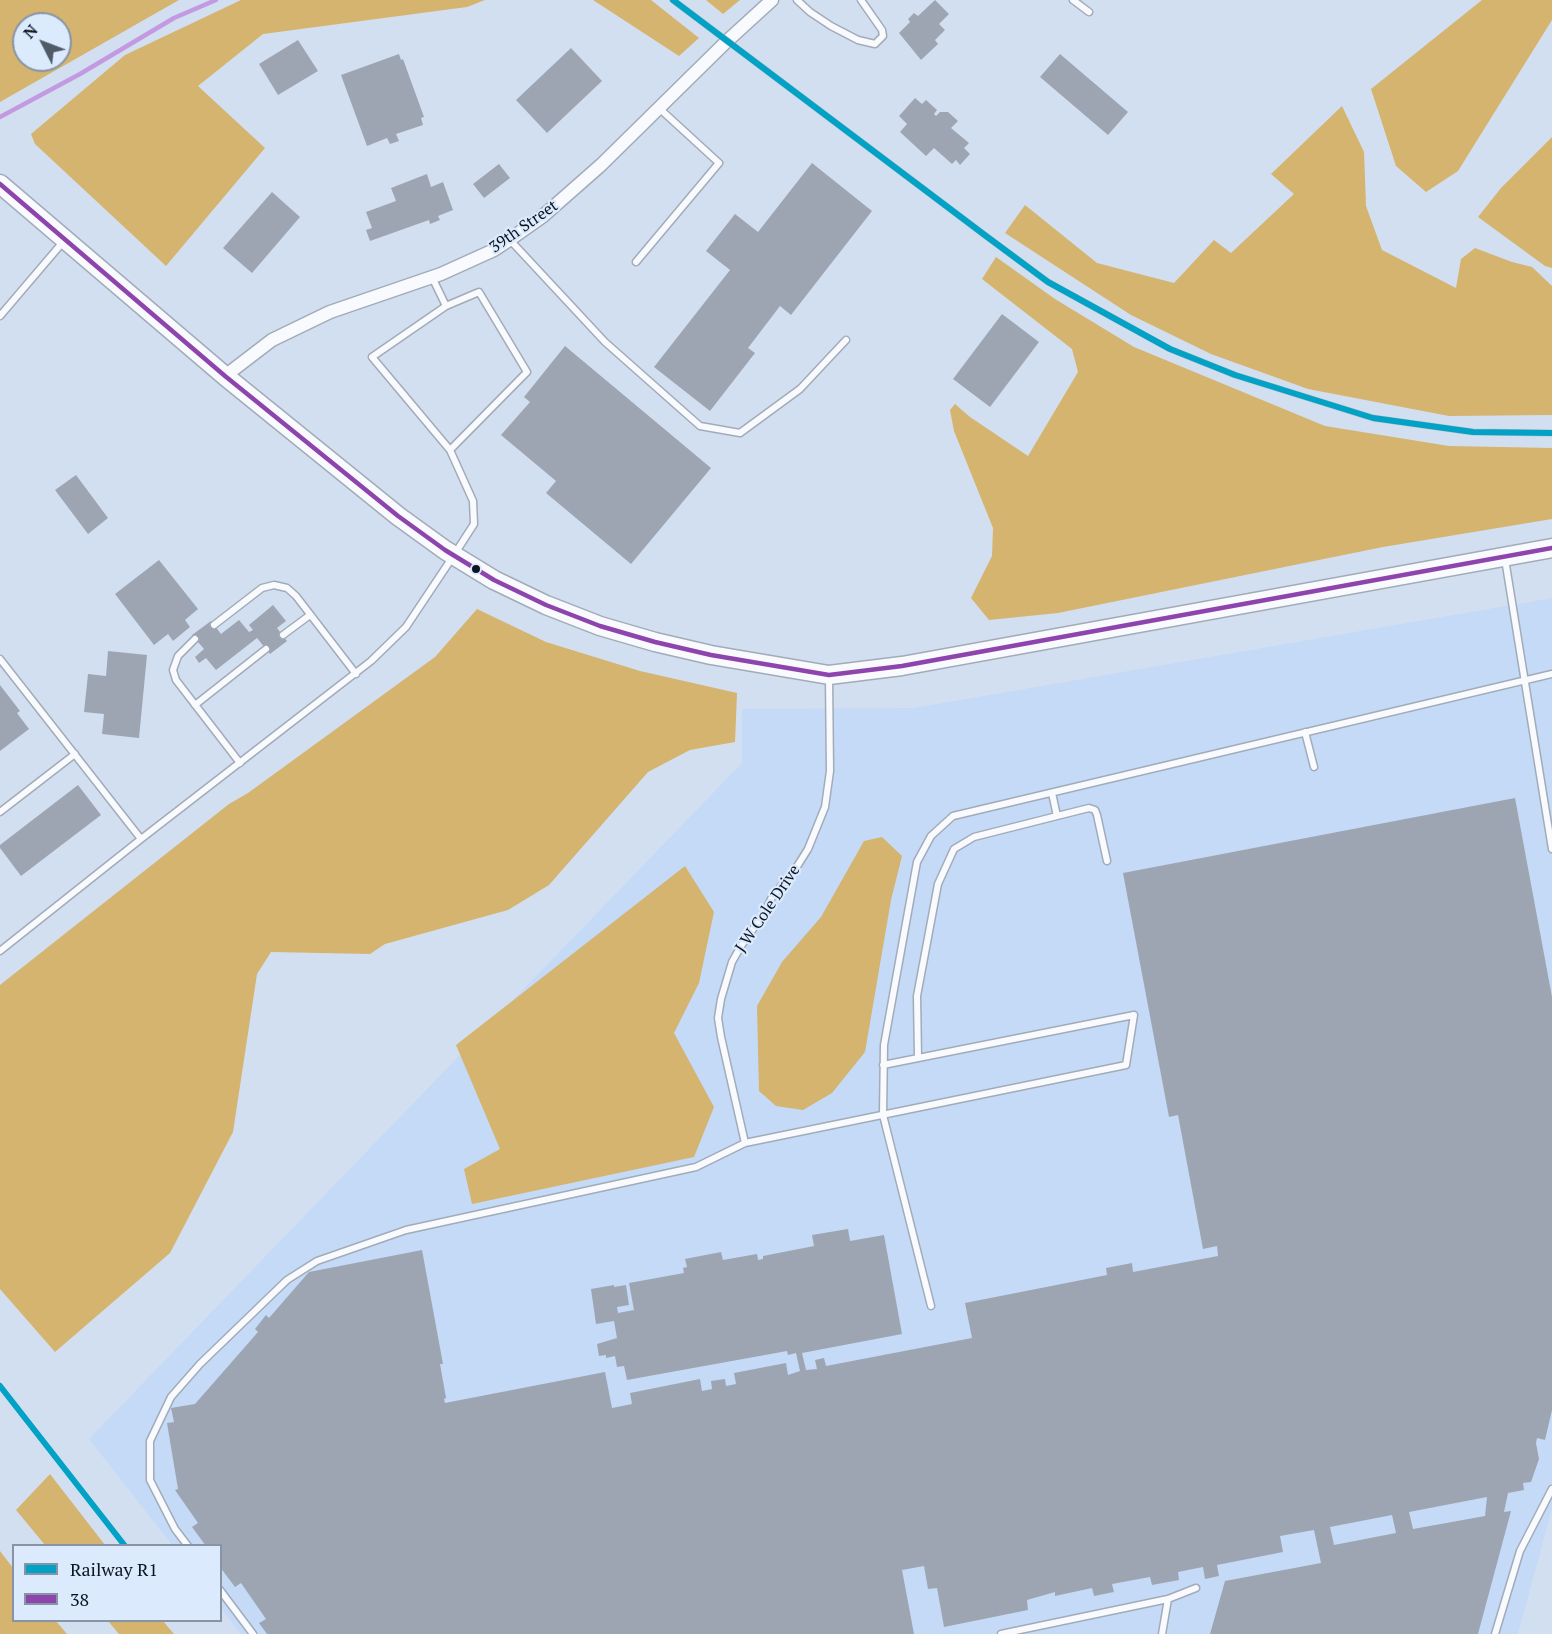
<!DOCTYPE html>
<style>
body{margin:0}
#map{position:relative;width:1552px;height:1634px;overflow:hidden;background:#d2dff0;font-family:"PT Serif",serif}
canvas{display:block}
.legend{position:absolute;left:12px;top:1544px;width:210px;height:78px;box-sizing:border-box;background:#dbeafd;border:2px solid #8894a4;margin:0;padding:8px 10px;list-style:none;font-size:18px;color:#0c141f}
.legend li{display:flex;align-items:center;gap:12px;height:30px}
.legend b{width:30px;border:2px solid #8894a4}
.north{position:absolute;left:12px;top:12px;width:60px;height:60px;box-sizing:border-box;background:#dbeafd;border:2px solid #8894a4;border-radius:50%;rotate:312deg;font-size:16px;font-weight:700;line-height:24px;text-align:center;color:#0c141f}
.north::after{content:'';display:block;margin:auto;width:21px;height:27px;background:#515b68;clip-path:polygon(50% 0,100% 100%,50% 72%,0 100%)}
</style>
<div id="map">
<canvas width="1552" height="1634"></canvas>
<ul class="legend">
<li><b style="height:8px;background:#01a2c5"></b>Railway R1</li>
<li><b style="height:8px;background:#8e44ad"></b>38</li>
</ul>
<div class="north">N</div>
</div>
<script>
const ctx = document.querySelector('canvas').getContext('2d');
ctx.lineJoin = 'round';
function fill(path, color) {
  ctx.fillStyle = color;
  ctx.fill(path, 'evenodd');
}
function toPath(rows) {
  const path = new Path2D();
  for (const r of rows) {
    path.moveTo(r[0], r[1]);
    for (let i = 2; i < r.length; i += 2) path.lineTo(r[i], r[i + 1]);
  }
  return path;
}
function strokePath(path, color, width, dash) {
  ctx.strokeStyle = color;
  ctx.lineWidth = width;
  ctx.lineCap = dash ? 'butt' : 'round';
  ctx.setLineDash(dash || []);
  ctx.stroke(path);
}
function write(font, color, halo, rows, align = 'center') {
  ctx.font = font + ' "PT Serif",serif';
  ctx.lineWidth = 4.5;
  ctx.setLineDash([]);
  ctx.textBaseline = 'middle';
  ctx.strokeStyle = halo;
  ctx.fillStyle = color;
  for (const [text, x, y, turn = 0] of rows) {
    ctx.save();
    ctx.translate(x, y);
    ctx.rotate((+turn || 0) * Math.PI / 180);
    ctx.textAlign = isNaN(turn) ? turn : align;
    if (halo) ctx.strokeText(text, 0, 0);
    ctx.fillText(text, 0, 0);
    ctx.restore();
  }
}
const built = toPath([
 [1552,598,1552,1509,1518,1634,241,1634,221,1608,220,1546,172,1545,89,1439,742,763,742,709,914,708]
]);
const forest = toPath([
 [0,0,179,0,0,102],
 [24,24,60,24,60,60,24,60],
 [241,0,485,0,467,7,263,34,198,86,265,148,166,266,35,144,31,134,125,55],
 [593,0,651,0,699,38,679,56],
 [706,0,740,0,723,14],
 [1482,0,1552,0,1552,20,1458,171,1426,192,1396,166,1371,89],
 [1342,106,1364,152,1366,206,1382,250,1456,288,1461,259,1475,248,1512,262,1532,267,1552,286,1552,415,1449,416,1308,389,1211,354,1131,315,1005,233,1025,205,1097,263,1174,283,1214,240,1231,253,1294,194,1271,174],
 [1552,137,1552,268,1545,266,1478,217,1501,188],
 [996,257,1055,299,1134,347,1325,426,1449,446,1552,448,1552,519,1383,547,1058,613,989,620,971,598,992,556,993,528,954,431,950,410,955,404,970,417,1028,456,1078,372,1072,349,982,279],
 [477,609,546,642,640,671,737,693,735,742,690,750,648,772,549,885,508,910,385,944,370,954,271,952,257,974,233,1132,170,1253,55,1352,0,1289,0,985,229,804,248,793,435,657],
 [882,837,902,856,891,900,865,1052,832,1093,803,1110,776,1106,759,1091,757,1006,782,962,821,917,864,841],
 [685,866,714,912,699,983,674,1033,714,1107,694,1157,472,1204,464,1169,500,1149,456,1045],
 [50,1474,105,1545,45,1545,16,1510],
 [0,1551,13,1568,14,1620,56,1621,67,1634,0,1634],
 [108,1621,163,1621,174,1634,119,1634]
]);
const stream = toPath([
 [0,117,80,74,174,18,216,0]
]);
const building = toPath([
 [935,0,949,14,939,24,945,30,935,40,938,44,921,60,899,33,910,22,908,19,914,13,918,16],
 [298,40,318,71,278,95,259,64],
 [571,48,602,81,547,133,516,100],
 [399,54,401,60,403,59,424,117,421,118,423,125,396,134,399,141,390,144,387,138,367,146,341,75],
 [1060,54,1128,112,1108,135,1040,77],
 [915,98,922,104,926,100,937,110,934,114,936,116,940,112,948,112,958,121,951,128,969,143,964,148,970,154,960,165,956,160,952,164,934,148,926,156,900,132,907,124,899,116],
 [812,163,872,211,791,315,780,306,748,348,755,353,710,411,654,367,730,270,706,251,735,214,758,232],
 [499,164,510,178,484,198,473,184],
 [427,174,431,187,443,182,453,210,438,216,440,220,430,224,429,220,370,241,366,230,372,228,366,212,396,201,391,188],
 [272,192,300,217,252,273,223,248],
 [1002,314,1039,342,990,407,953,379],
 [565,346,711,468,631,564,546,493,556,481,501,435,530,402,524,397],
 [76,475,108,518,88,534,55,490],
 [159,560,198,609,185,620,190,627,173,641,168,634,154,645,115,594],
 [273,605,286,621,277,628,287,641,270,654,257,638,216,670,206,658,199,663,195,657,204,649,192,635,211,621,221,634,239,620,249,632,253,630,249,625],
 [108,651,147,655,139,738,102,734,104,714,84,712,88,674,106,676],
 [0,685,20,711,17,713,29,729,0,751],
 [78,785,101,815,21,876,0,848,0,845],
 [1515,798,1552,997,1552,1410,1545,1440,1537,1438,1536,1443,1539,1459,1531,1482,1523,1483,1524,1490,1508,1493,1504,1512,1511,1511,1478,1634,1210,1634,1225,1581,1321,1563,1314,1530,1280,1536,1283,1552,1217,1565,1219,1576,1205,1579,1203,1567,1178,1572,1179,1580,1152,1585,1150,1577,1112,1584,1114,1592,1094,1596,1092,1588,1055,1596,1055,1592,1027,1600,1028,1610,944,1627,937,1588,928,1589,924,1566,902,1570,914,1634,267,1634,259,1623,266,1619,241,1583,235,1587,220,1567,220,1546,206,1546,192,1527,198,1523,175,1490,178,1489,167,1423,174,1422,171,1408,195,1404,258,1332,255,1329,266,1315,269,1318,309,1272,422,1250,443,1364,440,1364,446,1398,444,1399,445,1403,605,1372,612,1408,632,1404,630,1393,700,1379,702,1391,712,1389,711,1381,725,1379,726,1386,736,1384,734,1373,786,1363,788,1375,800,1371,796,1353,788,1355,787,1351,627,1380,624,1366,617,1367,615,1356,606,1358,606,1355,599,1356,597,1344,617,1338,614,1321,596,1324,591,1289,614,1285,614,1287,626,1285,629,1305,617,1307,618,1313,634,1310,629,1283,684,1273,683,1268,687,1267,685,1259,721,1252,723,1260,757,1254,758,1260,763,1259,763,1256,814,1246,812,1235,848,1229,850,1241,884,1235,902,1334,802,1353,806,1370,817,1369,815,1360,824,1358,826,1366,972,1338,965,1303,1107,1275,1106,1268,1132,1263,1133,1272,1218,1256,1217,1246,1203,1249,1178,1115,1169,1117,1123,873],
 [1487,1497,1485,1516,1413,1529,1409,1512],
 [1392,1515,1396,1533,1334,1545,1330,1527]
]);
const lane = toPath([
 [797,0,810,12,831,26,858,40,875,44,883,36,882,30,861,0],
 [1073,0,1089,12],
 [510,240,605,342,700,426,740,433,800,389,846,340],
 [636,262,719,163,660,109],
 [446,306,479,292,527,372,450,450],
 [0,316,63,242],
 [1505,559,1552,849],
 [214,625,262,588,274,585,287,588,296,596,356,674],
 [283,635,310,615],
 [195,639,178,656,173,670,176,680,240,763],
 [0,659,141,839],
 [195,705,266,649],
 [1305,732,1314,767],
 [0,812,75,754],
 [1057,816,1089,808,1095,810,1097,815,1107,861],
 [0,951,141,839,371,661,406,627,454,555,474,524,473,501,450,450,372,357,446,306,432,277],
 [918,1058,917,996,938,884,954,849,974,837,1057,816,1052,793],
 [745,1143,721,1037,718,1018,721,999,732,962,741,946,765,912,772,897,798,865,808,849,825,807,830,771,829,678],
 [931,1306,883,1115,884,1045,917,862,931,836,953,816,1552,674],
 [188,1546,175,1529,150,1480,150,1441,171,1397,200,1364,287,1280,317,1261,406,1230,696,1167,745,1143,1126,1065,1134,1015,883,1065],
 [220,1590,253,1634],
 [1001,1634,1168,1599],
 [1162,1634,1168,1599,1196,1588],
 [1495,1634,1520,1551,1552,1489]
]);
const street = toPath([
 [225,376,272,340,330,312,441,274,494,250,509,240,543,216,601,165,726,42,772,0]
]);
const secondary = toPath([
 [0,184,225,376,398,516,445,550,494,580,546,605,600,626,655,642,711,655,829,675,902,666,1552,548]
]);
const rail = toPath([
 [673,0,986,236,1048,282,1170,349,1235,375,1373,418,1473,432,1552,433]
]);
const bus1 = toPath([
 [0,184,225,376,398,516,445,550,494,580,546,605,600,626,655,642,711,655,829,675,902,666,1552,548]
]);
const rail1 = toPath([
 [673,0,986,236,1048,282,1170,349,1235,375,1373,418,1473,432,1552,433],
 [0,1386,125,1546]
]);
const markers = [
 [476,569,5,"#0c141f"]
];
const streetNames = [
 ["39th Street",524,227,-35],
 ["J W Cole Drive",768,909,-56]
];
fill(built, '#c4daf6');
fill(forest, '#d4b46f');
strokePath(stream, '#c39ae1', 4.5);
fill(building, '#9ea5b2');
strokePath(lane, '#a2abb8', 9);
strokePath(street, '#a2abb8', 15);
strokePath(secondary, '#a2abb8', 21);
strokePath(lane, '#f8fafd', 6);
strokePath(street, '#f8fafd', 12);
strokePath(secondary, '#f8fafd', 18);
strokePath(rail, '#bfc3c8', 7);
strokePath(rail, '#dbeafd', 4.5, [14]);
strokePath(bus1, '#8e44ad', 4.5);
strokePath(rail1, '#01a2c5', 6);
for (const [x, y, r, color] of markers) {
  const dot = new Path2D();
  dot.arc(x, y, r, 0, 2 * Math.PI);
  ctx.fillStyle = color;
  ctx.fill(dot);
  strokePath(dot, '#dbeafd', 2);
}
write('16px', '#0c141f', '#dbeafd', streetNames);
</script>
